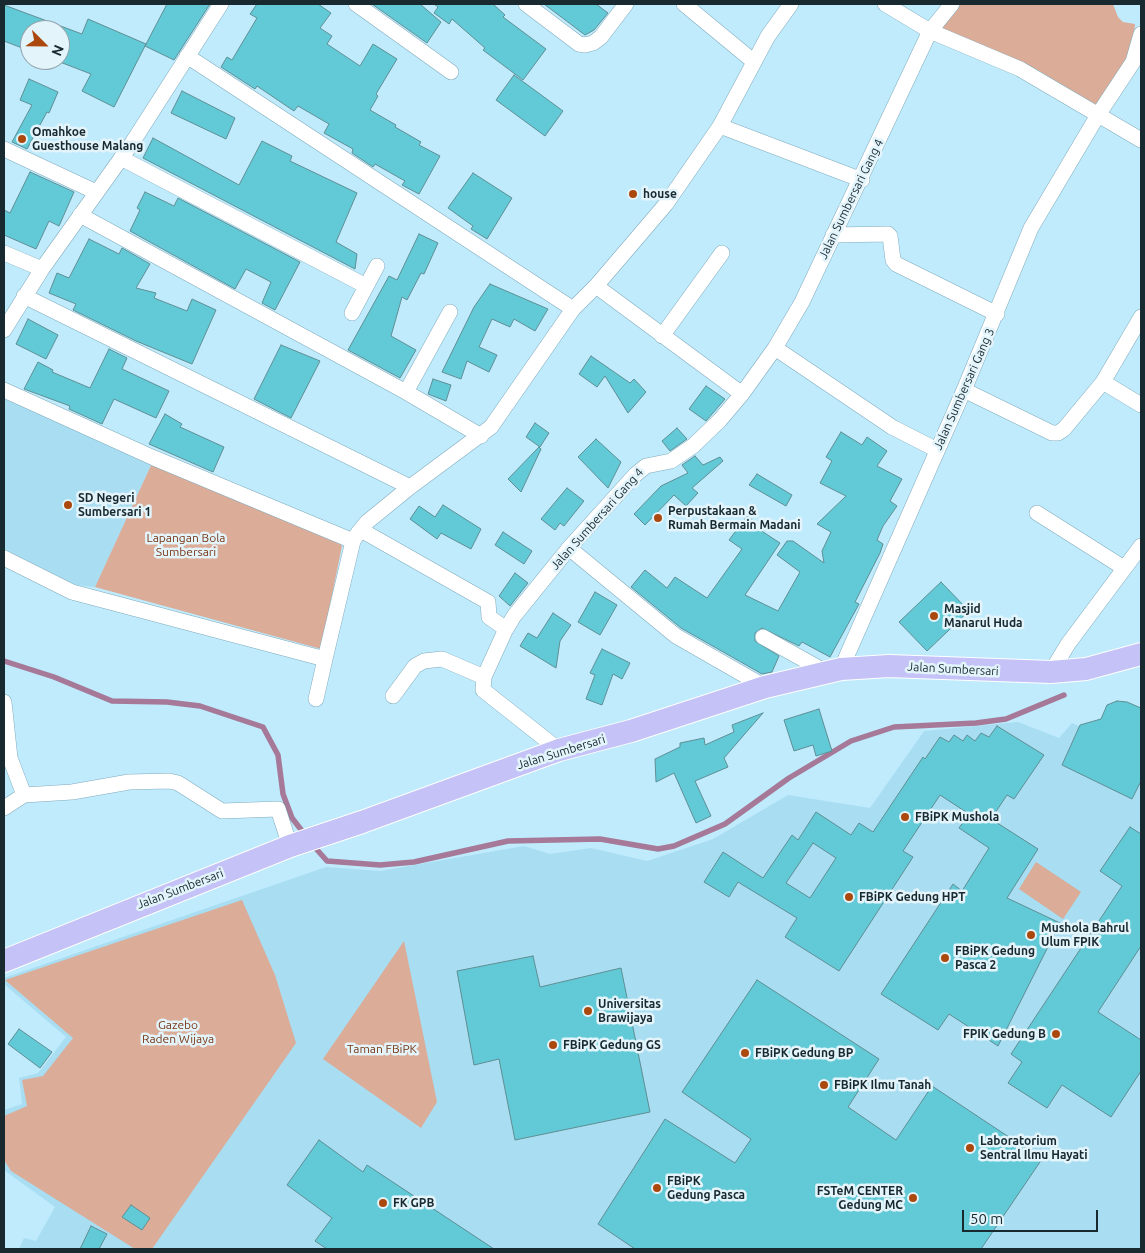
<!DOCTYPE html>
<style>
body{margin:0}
#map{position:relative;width:1145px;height:1253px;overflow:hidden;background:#bfebfd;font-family:Ubuntu,sans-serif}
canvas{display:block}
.frame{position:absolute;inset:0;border:5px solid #182930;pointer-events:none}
.north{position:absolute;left:20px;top:20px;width:50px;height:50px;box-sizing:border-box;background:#e3f4fb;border:1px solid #92a3aa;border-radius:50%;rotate:113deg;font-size:14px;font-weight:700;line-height:20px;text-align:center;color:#182930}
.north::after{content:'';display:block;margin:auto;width:18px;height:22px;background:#ab480e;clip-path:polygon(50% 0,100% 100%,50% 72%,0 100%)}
.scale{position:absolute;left:962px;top:1210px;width:136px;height:22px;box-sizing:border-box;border:2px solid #182930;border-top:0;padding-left:6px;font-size:15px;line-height:18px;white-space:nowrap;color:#182930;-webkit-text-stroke:4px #e3f4fb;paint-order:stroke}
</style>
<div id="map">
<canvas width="1145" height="1253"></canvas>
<div class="frame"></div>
<div class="north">N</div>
<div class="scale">50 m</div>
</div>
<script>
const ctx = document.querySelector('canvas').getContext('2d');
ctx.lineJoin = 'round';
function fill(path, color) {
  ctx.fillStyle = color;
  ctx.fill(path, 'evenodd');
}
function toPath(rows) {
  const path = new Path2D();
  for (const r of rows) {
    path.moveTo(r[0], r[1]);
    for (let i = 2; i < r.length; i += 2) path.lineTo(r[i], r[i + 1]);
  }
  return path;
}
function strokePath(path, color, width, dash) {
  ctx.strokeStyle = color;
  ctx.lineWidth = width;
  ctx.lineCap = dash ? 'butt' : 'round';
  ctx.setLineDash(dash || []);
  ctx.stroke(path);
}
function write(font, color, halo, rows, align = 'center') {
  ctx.font = font + ' Ubuntu,sans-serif';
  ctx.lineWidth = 5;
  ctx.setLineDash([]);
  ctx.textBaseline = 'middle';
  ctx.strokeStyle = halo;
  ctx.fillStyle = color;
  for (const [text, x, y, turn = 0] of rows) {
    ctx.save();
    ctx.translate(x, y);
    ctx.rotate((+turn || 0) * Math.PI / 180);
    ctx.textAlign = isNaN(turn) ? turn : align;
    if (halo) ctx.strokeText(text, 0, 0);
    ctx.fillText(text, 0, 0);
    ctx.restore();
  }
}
const built = toPath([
 [4,393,153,461,95,587,76,585,4,549],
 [1018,722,1059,738,1072,723,1141,756,1141,1249,19,1249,24,1238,36,1241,55,1207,4,1170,4,1110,22,1104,19,1078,38,1073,66,1037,4,984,4,978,326,867,380,871,524,846,550,854,591,848,647,861,713,839,788,795,870,808,924,731]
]);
const green = toPath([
 [959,4,1113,4,1118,17,1123,22,1135,24,1132,56,1099,107,942,30,941,25],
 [153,461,338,541,342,546,321,649,95,587],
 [1036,862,1081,892,1063,919,1019,889],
 [242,900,275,975,296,1043,152,1249,135,1249,11,1171,4,1160,4,1116,27,1106,22,1080,43,1076,73,1038,5,980],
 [404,941,437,1102,421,1128,323,1059]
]);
const stream = toPath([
 [4,661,54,677,112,701,167,702,200,706,263,727,278,755,283,794,292,818,306,836],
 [311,843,327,861,380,865,414,862,508,841,600,839,658,849,674,846,725,824,789,778,851,741,894,727,976,723,1006,719,1064,695]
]);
const building = toPath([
 [167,4,210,4,174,60,145,46,167,4],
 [257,4,318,4,331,13,320,28,332,36,327,44,360,66,373,44,397,59,376,94,378,96,370,110,396,125,395,127,421,142,419,145,440,156,419,194,402,185,405,181,375,164,373,167,352,153,353,149,324,133,329,124,298,106,294,111,257,86,255,89,221,67,227,57,232,60,257,18,250,14,257,4],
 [372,4,420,4,441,22,427,43,372,4],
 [434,4,493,4,505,15,503,17,546,49,523,80,483,50,485,48,452,19,449,24,434,13,438,7,434,4],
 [544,4,596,4,608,13,594,30,585,35,544,4],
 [4,5,82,34,88,19,146,44,114,107,82,91,91,74,60,62,60,30,30,30,30,51,4,41,4,5],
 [514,75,563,111,545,136,496,100,514,75],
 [29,79,58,92,49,113,47,112,27,149,12,142,32,105,20,100,29,79],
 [182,91,235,118,226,139,171,113,182,91],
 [153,138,239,185,262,141,292,156,290,161,357,193,336,242,357,254,355,269,143,158,153,138],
 [30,172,74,192,59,226,49,221,36,249,4,235,4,210,10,213,30,172],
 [473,173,512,198,487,239,471,229,473,226,448,208,473,173],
 [145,192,174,206,178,198,300,262,275,310,262,303,271,282,246,269,235,289,130,231,140,210,137,208,145,192],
 [419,234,438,243,424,274,421,273,407,300,402,297,391,336,416,350,400,378,348,350,389,276,397,280,419,234],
 [89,239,119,254,122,248,150,264,136,288,156,293,154,298,187,311,192,299,216,310,192,364,136,341,73,310,76,304,49,293,57,273,69,278,89,239],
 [490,284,548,309,535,331,514,319,510,327,492,319,479,347,497,355,489,372,467,361,461,379,442,372,474,307,490,284],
 [28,319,58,335,46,359,16,344,28,319],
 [281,345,320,361,291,418,254,399,281,345],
 [109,349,127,358,122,369,169,391,156,418,114,399,102,424,69,409,70,406,24,389,38,362,53,370,52,372,90,388,109,349],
 [591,356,630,383,634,379,646,392,628,413,605,376,597,387,579,374,591,356],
 [433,379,451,385,446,401,428,394,433,379],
 [706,386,725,399,706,421,689,409,706,386],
 [165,414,182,424,180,427,224,447,213,472,149,444,165,414],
 [535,423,549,433,540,447,526,437,535,423],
 [677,428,687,439,670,451,662,441,677,428],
 [841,432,862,445,867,437,887,451,877,466,902,479,890,501,897,506,883,526,877,540,883,544,880,553,855,602,859,604,830,657,802,642,799,646,762,628,755,633,755,641,779,656,772,672,762,674,681,628,631,587,645,570,667,588,675,577,707,598,742,549,729,540,747,516,762,527,760,530,780,543,745,595,778,611,800,572,777,555,787,541,793,541,824,563,822,551,831,532,817,524,846,496,820,483,832,461,826,457,841,432],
 [596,439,621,462,608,488,578,457,596,439],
 [539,447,541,449,521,492,508,479,539,447],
 [695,456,703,465,720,457,723,461,692,488,698,493,686,506,674,495,645,525,634,514,661,486,688,473,682,465,695,456],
 [757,474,792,495,786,506,749,485,757,474],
 [567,488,584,501,564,526,560,523,555,530,541,519,567,488],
 [443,505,481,529,471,549,441,533,437,539,410,519,419,506,435,517,443,505],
 [503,532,532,551,524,564,495,545,503,532],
 [515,573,528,583,510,606,499,596,515,573],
 [941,582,969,611,927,651,899,622,941,582],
 [595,592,617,605,600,635,578,622,595,592],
 [553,613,571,625,560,641,556,668,520,646,528,633,537,638,553,613],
 [602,649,630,663,622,679,613,674,602,705,586,699,595,675,590,673,602,649],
 [1117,701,1127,702,1141,708,1141,781,1132,799,1062,765,1080,725,1101,719,1107,705,1117,701],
 [819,709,832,751,816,756,813,745,794,751,784,720,819,709],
 [763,713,724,758,728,767,695,781,711,816,696,823,674,773,656,782,655,759,680,747,680,743,704,738,705,745,734,732,732,725,763,713],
 [997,726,1044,755,1014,799,1007,795,991,819,1038,849,1007,898,1060,923,998,1046,949,1014,938,1030,881,994,953,884,962,891,989,848,959,828,969,814,940,795,903,851,913,857,839,971,785,937,797,918,738,882,729,897,704,882,723,852,763,878,792,835,798,840,816,812,851,835,859,823,873,832,923,757,925,759,940,737,949,742,954,735,963,741,967,735,975,741,981,733,989,737,997,726],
 [813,843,836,858,810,898,786,883,813,843],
 [1130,827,1141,834,1141,946,1098,1012,1141,1040,1141,1071,1111,1117,1062,1085,1047,1108,1008,1083,1022,1062,1011,1054,1122,886,1100,871,1130,827],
 [533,956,540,987,621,968,650,1112,515,1140,499,1059,474,1065,457,971,533,956],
 [757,980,879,1059,848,1107,896,1140,932,1086,1042,1159,981,1249,635,1249,598,1224,665,1119,735,1163,751,1139,682,1092,757,980],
 [19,1029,52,1052,40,1068,8,1044,19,1029],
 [319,1140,363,1172,367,1165,494,1249,327,1249,315,1241,332,1218,287,1185,319,1140],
 [131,1205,150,1218,142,1230,122,1217,131,1205],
 [91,1226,107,1234,99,1249,80,1249,91,1226]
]);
const street = toPath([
 [356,4,451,72],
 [526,4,579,44,585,45,593,43,601,37,626,4],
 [684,4,753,61],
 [885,4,930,31,1020,69,1141,140],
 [187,56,573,309],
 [720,126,862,180],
 [4,149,96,192],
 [121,158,366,286],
 [80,215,406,392,481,436],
 [833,235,888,234,890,236,893,260,896,264,997,314],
 [4,253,42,269],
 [596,286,742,394],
 [24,296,410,487],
 [352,313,377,266],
 [4,330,42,269,132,143,221,4],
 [662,336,722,253],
 [775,348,892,427,937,450],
 [1103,382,1141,405],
 [4,390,154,458,353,541],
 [964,390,1052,433,1058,433,1064,429,1103,382,1141,317],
 [406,392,450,312],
 [1037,513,1124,568],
 [361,530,488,602,489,617,506,629],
 [569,548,676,636,765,687],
 [4,558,72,592,325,659,353,541,358,533,367,522,410,487,491,427,573,309,596,286,666,204,720,126,768,36,791,4],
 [763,637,826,672],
 [841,669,964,390,1031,228,1098,115,1133,62,1141,34],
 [1051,672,1068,644,1141,546],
 [393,696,415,666,424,661,442,659,484,677],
 [316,699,325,659],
 [4,702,10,758,24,795],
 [559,750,483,690,484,677,505,631,514,616,569,548,635,475,646,466,671,461,693,446,720,420,742,394,775,348,802,302,930,31,952,4],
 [4,808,24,795,72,792,129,782,169,781,178,783,222,811,278,809,290,846]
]);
const primary = toPath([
 [4,961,290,846,362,822,559,750,631,731,765,687,841,669,889,666,1051,672,1086,669,1141,654]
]);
const markers = [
 [22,139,5,"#ab480e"],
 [633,194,5,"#ab480e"],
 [68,505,5,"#ab480e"],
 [658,518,5,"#ab480e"],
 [934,616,5,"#ab480e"],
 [905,817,5,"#ab480e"],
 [849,897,5,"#ab480e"],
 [1031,935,5,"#ab480e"],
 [945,958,5,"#ab480e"],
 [588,1011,5,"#ab480e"],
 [1056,1034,5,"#ab480e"],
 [553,1045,5,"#ab480e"],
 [745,1053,5,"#ab480e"],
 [824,1085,5,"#ab480e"],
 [970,1148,5,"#ab480e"],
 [657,1188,5,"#ab480e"],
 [913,1198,5,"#ab480e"],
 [383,1203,5,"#ab480e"]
];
const poiNames = [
 ["Omahkoe",32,132],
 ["Guesthouse Malang",32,146],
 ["house",643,194],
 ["SD Negeri",78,498],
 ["Sumbersari 1",78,512],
 ["Perpustakaan &",668,511],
 ["Rumah Bermain Madani",668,525],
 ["Masjid",944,609],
 ["Manarul Huda",944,623],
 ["FBiPK Mushola",915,817],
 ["FBiPK Gedung HPT",859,897],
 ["Mushola Bahrul",1041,928],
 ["Ulum FPIK",1041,942],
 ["FBiPK Gedung",955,951],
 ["Pasca 2",955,965],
 ["Universitas",598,1004],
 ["Brawijaya",598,1018],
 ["FPIK Gedung B",1046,1034,"right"],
 ["FBiPK Gedung GS",563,1045],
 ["FBiPK Gedung BP",755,1053],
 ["FBiPK Ilmu Tanah",834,1085],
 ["Laboratorium",980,1141],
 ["Sentral Ilmu Hayati",980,1155],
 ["FBiPK",667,1181],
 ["Gedung Pasca",667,1195],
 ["FSTeM CENTER",903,1191,"right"],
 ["Gedung MC",903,1205,"right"],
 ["FK GPB",393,1203]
];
const streetNames = [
 ["Jalan Sumbersari Gang 4",851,199,-64],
 ["Jalan Sumbersari Gang 3",964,389,-66],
 ["Jalan Sumbersari Gang 4",597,519,-48],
 ["Jalan Sumbersari",953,669,3],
 ["Jalan Sumbersari",561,752,-17],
 ["Jalan Sumbersari",180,889,-21]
];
const parkNames = [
 ["Lapangan Bola",186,538],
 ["Sumbersari",186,552],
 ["Gazebo",178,1025],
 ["Raden Wijaya",178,1039],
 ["Taman FBiPK",382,1049]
];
fill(built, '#a9ddf2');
fill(green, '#dbac98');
strokePath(stream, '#a57997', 5.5);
fill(building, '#61cad6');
strokePath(building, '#5f8e94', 1);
strokePath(street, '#80abbc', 16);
strokePath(primary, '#fff', 24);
strokePath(street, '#fff', 15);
strokePath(primary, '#c4c2f6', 22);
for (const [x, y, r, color] of markers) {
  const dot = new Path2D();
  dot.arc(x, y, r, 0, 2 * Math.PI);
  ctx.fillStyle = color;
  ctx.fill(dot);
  strokePath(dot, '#e3f4fb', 2);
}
write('bold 12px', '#182930', '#e3f4fb', poiNames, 'left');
write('12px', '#182930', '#e3f4fb', streetNames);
write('12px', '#793715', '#e3f4fb', parkNames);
</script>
